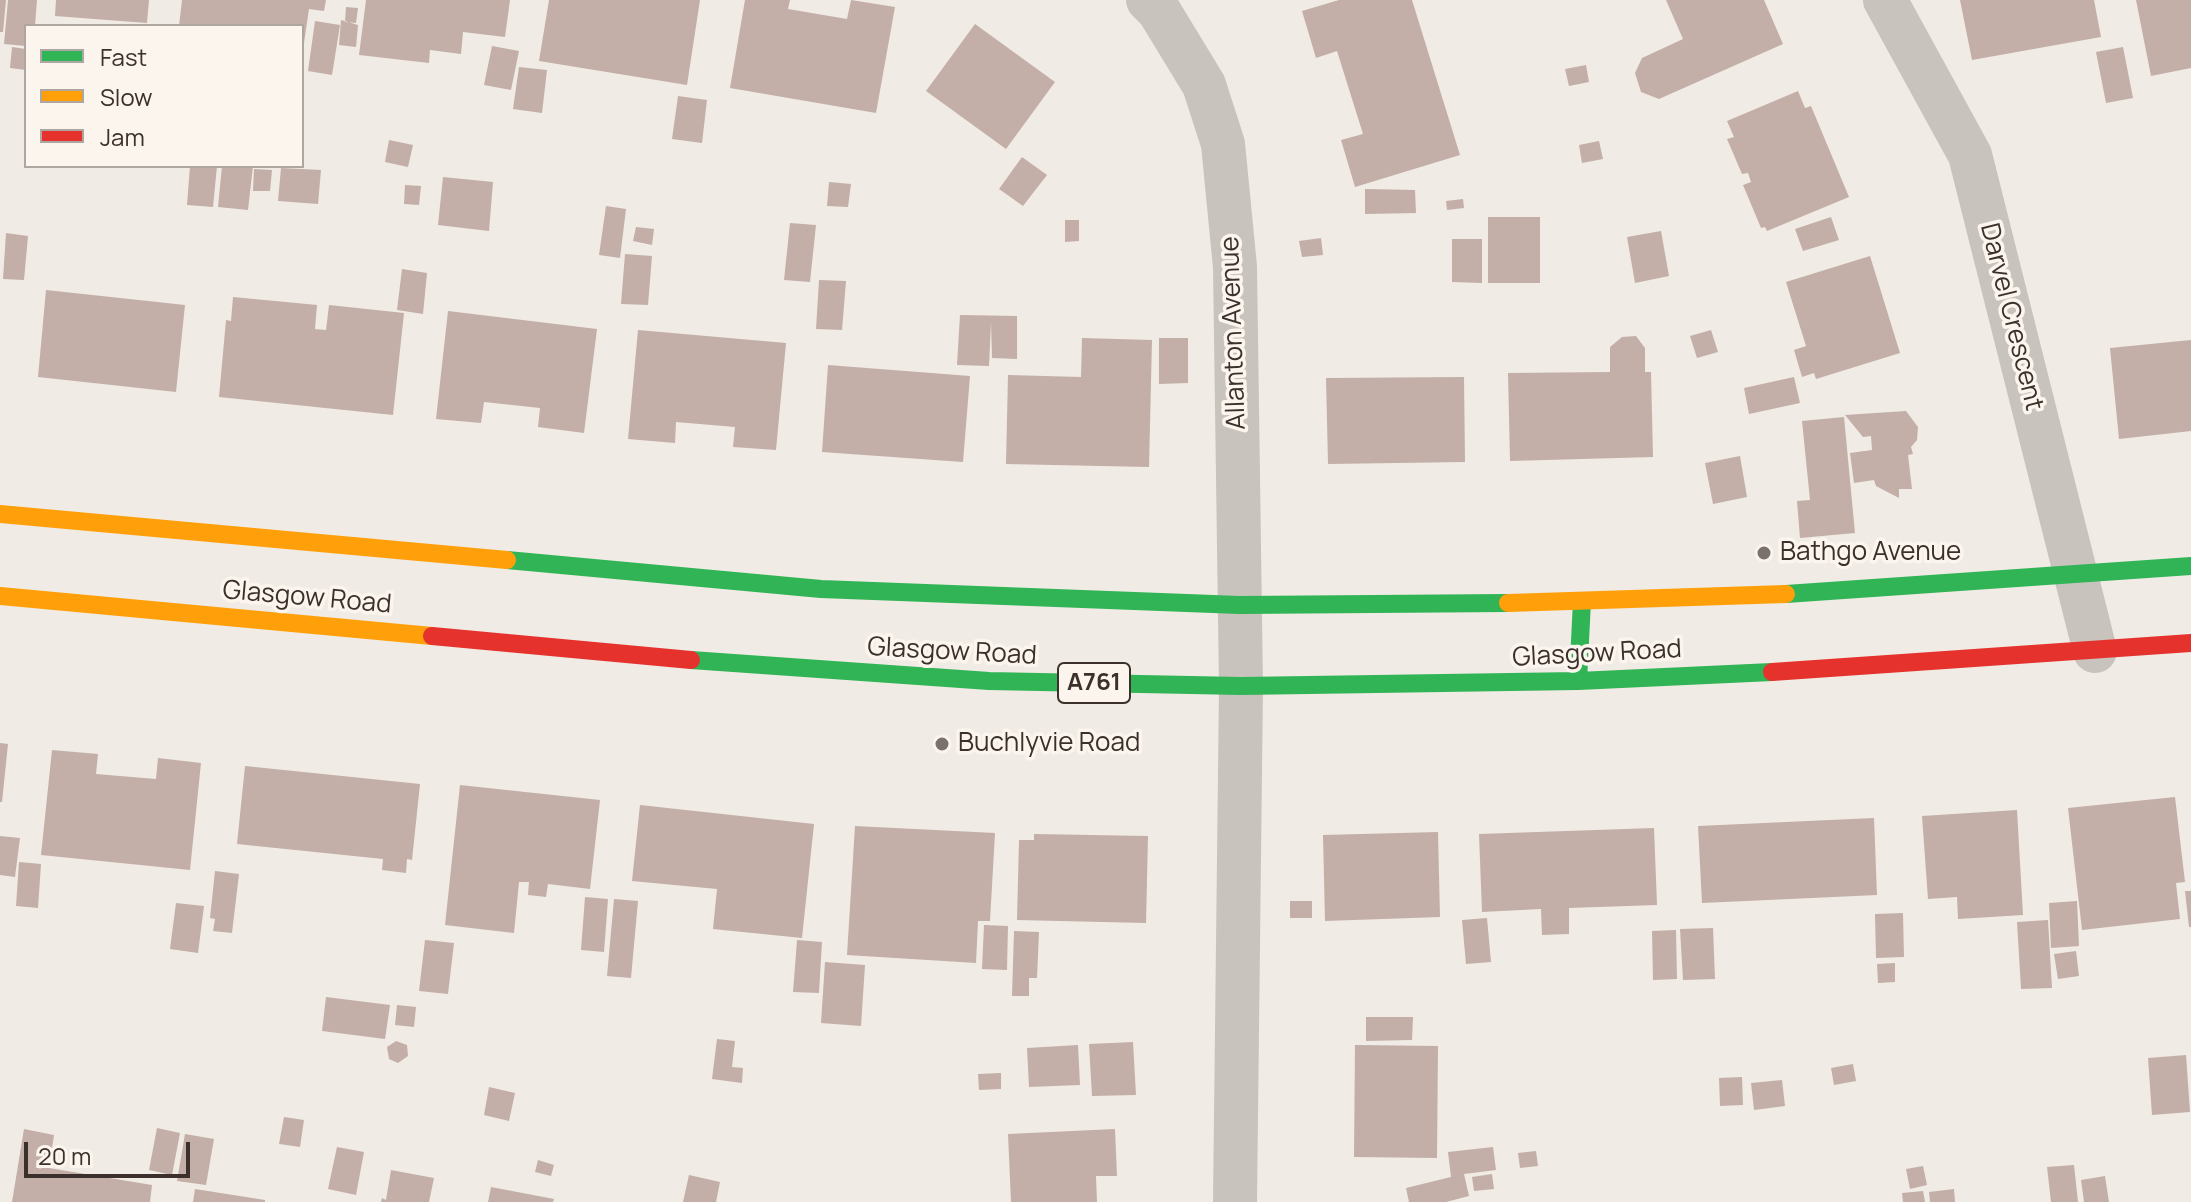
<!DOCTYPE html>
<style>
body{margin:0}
#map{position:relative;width:2191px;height:1202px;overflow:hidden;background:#f0ebe5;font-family:Manrope,sans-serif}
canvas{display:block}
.legend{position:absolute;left:24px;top:24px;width:280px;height:144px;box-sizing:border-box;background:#fbf5ee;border:2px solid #aea6a0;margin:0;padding:10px 14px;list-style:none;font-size:24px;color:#3b302b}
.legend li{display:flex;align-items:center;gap:16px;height:40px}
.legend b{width:40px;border:2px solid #aea6a0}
.scale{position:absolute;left:24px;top:1142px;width:166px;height:36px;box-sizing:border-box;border:4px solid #3b302b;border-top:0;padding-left:10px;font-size:24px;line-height:28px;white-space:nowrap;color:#3b302b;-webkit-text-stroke:6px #fbf5ee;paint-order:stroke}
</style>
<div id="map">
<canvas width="2191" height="1202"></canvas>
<ul class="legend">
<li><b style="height:10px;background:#30b455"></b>Fast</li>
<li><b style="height:10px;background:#ff9f0a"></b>Slow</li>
<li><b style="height:10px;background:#e5322d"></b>Jam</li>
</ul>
<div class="scale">20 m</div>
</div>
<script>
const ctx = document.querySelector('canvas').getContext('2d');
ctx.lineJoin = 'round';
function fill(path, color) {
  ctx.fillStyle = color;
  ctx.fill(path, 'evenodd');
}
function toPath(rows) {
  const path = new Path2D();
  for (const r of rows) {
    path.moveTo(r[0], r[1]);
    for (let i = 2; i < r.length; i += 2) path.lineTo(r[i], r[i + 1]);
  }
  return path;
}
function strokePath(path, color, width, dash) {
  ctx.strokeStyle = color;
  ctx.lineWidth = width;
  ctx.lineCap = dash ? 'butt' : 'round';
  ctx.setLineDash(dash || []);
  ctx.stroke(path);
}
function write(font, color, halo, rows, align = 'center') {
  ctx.font = font + ' Manrope,sans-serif';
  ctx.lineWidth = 7;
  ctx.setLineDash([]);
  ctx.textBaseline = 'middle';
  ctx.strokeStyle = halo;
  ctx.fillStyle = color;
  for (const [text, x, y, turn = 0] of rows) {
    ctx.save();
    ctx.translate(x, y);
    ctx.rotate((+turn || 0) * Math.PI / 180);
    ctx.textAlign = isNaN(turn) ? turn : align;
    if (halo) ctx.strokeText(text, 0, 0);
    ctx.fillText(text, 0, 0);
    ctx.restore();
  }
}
const building = toPath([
 [0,0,6,0,3,32,0,32],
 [8,0,37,0,35,26,26,26,26,46,4,44],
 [56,0,149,0,147,23,55,16],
 [182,0,326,0,324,11,309,9,304,43,302,26,179,26],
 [366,0,510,0,505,37,463,32,461,54,430,50,429,63,359,55],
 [549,0,700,0,687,85,539,61],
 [745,0,790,0,788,9,847,19,851,0,895,7,876,113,730,88],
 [1339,0,1412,0,1460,155,1355,187,1341,140,1363,134,1337,51,1316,58,1302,11],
 [1666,0,1764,0,1783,44,1659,99,1641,92,1635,73,1642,58,1683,39],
 [1960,0,2094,0,2101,37,1972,60],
 [2136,0,2191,0,2191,68,2151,76],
 [346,7,358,8,356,23,345,22],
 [341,20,358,25,356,47,339,45],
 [315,21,340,25,332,75,308,71],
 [975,24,1055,82,1006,149,926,91],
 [492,46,519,51,511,90,484,85],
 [12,47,26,49,26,70,10,68],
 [2123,47,2133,98,2106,103,2096,52],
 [1586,65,1589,82,1569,86,1565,69],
 [519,67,547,70,542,113,513,109],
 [1798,91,1805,108,1811,106,1849,197,1767,231,1765,227,1761,228,1743,185,1751,182,1748,173,1742,174,1727,139,1734,137,1727,121],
 [678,96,707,100,702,143,672,139],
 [389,140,413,145,408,167,385,162],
 [1599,141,1603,159,1582,163,1579,145],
 [1022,157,1047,175,1023,206,999,189],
 [190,166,217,166,213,207,187,205],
 [222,166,253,166,248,210,218,207],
 [281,168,321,170,318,204,278,201],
 [254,169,272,170,270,191,253,191],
 [443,177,493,182,489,231,438,225],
 [829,182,851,184,848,207,827,206],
 [405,185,421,186,419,205,404,204],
 [1365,189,1415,190,1416,213,1365,214],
 [1463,199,1464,208,1447,210,1446,201],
 [606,206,626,209,620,258,599,255],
 [1488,217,1540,217,1540,283,1488,283],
 [1831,217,1839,240,1803,251,1795,229],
 [1065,220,1079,220,1079,241,1065,242],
 [790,223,816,225,810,282,784,280],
 [636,227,654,229,652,245,633,241],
 [1661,231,1669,276,1635,283,1627,237],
 [6,233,28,236,24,280,3,279],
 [1321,238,1323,255,1302,257,1299,241],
 [1452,239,1482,239,1482,283,1452,282],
 [625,254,652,256,648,305,621,304],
 [1870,256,1900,353,1816,379,1814,373,1802,377,1794,350,1806,346,1786,282],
 [402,269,427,273,423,314,397,310],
 [819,280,846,281,842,330,816,329],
 [46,290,185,305,176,392,38,377],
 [233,297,317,305,315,329,326,330,329,305,404,313,393,415,219,397,226,320,231,321],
 [448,311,597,329,584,433,538,427,540,408,484,402,481,423,436,419],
 [960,315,1017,316,1017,359,992,358,991,322,989,366,957,365],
 [638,330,786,343,776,450,733,447,735,427,676,422,675,443,628,439],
 [1711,330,1718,352,1697,358,1690,336],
 [1636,336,1645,348,1645,372,1651,372,1653,457,1510,461,1508,373,1610,372,1610,347,1622,337],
 [1082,338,1152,340,1149,467,1006,464,1008,375,1081,377],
 [1159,338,1188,338,1188,383,1159,384],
 [2191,340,2191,431,2119,439,2110,348],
 [828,365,970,376,963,462,822,452],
 [1464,377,1465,462,1328,464,1326,378],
 [1794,377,1800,403,1749,414,1744,388],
 [1906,411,1918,427,1917,440,1911,447,1913,454,1908,455,1912,489,1899,489,1899,498,1876,486,1874,480,1854,483,1850,453,1872,450,1871,436,1863,437,1845,415],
 [1844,417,1855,533,1800,538,1797,501,1810,500,1802,421],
 [1740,456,1747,497,1713,504,1705,463],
 [0,743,8,744,2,802,0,802],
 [52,750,98,754,96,774,156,779,158,758,201,763,190,870,41,855],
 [245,766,420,784,412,860,407,859,406,873,382,870,383,859,237,844],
 [460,785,600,800,590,889,548,884,546,897,528,895,529,882,519,882,514,933,445,925],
 [2175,797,2185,882,2176,883,2180,919,2082,930,2068,808],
 [640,805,814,824,802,938,713,929,717,889,632,881],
 [2017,810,2023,915,1958,919,1957,897,1928,899,1922,816],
 [1874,818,1877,895,1702,903,1698,826],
 [855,826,995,833,990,921,978,921,976,963,847,955],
 [1654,828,1657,905,1569,908,1569,934,1542,935,1541,909,1482,912,1479,834],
 [1438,832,1440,917,1325,921,1323,835],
 [1034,834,1148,836,1146,923,1017,920,1019,840,1034,840],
 [0,836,20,838,15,877,0,875],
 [19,862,41,864,38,908,16,906],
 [215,871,239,874,232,933,213,931,215,919,210,918],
 [2185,891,2191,891,2191,927,2189,927],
 [585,897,608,899,604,952,581,950],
 [614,899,638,901,631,978,607,976],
 [1290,901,1312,901,1312,918,1290,918],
 [2077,901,2079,946,2051,948,2049,903],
 [176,903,204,906,198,953,170,949],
 [1903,913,1904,957,1876,958,1875,914],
 [1487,918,1491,962,1466,964,1462,920],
 [2048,920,2052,988,2021,989,2017,922],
 [984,925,1008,926,1007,970,982,969],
 [1713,928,1715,979,1683,980,1680,929],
 [1676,930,1677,979,1653,980,1652,931],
 [1014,931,1039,932,1037,978,1029,978,1029,996,1012,996],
 [425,940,454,943,448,994,419,991],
 [797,940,822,942,819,993,793,992],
 [2076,951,2079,976,2058,979,2054,954],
 [825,962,865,965,861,1026,821,1023],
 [1895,963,1895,982,1878,983,1877,964],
 [326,997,390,1005,385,1039,322,1031],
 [397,1005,416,1007,414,1027,395,1025],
 [1366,1017,1413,1017,1412,1040,1366,1041],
 [717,1039,735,1041,732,1067,743,1068,742,1083,712,1079],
 [396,1041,407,1045,408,1056,398,1063,389,1059,387,1047],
 [1133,1042,1136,1095,1092,1096,1089,1044],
 [1078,1045,1080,1085,1029,1087,1027,1048],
 [1355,1045,1438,1046,1437,1158,1354,1157],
 [2186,1055,2190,1112,2152,1115,2148,1058],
 [1853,1064,1856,1081,1834,1085,1831,1068],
 [1001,1073,1001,1089,979,1090,978,1074],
 [1742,1077,1743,1105,1720,1106,1719,1078],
 [1782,1080,1785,1106,1754,1110,1751,1083],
 [489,1087,515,1093,509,1121,484,1115],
 [284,1117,304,1120,300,1147,279,1144],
 [157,1128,180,1133,172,1175,149,1170],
 [24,1129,54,1135,49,1168,152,1185,150,1202,12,1202],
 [1115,1129,1117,1176,1096,1176,1097,1202,1011,1202,1008,1134],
 [185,1134,214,1139,206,1185,177,1181],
 [337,1147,364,1152,356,1195,328,1189],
 [1493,1147,1496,1170,1464,1174,1469,1196,1446,1202,1409,1202,1406,1188,1451,1177,1448,1152],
 [1536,1151,1538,1166,1520,1168,1518,1153],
 [538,1160,554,1165,551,1176,535,1172],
 [2074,1165,2078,1202,2051,1202,2047,1167],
 [1923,1166,1927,1185,1910,1189,1906,1169],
 [391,1170,434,1178,429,1202,381,1202,382,1198,386,1200],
 [1492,1174,1494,1189,1474,1191,1472,1177],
 [689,1175,720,1182,716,1202,683,1202],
 [2105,1176,2109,1202,2084,1202,2081,1180],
 [491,1187,554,1199,553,1202,488,1202],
 [195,1189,265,1200,265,1202,193,1202],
 [1954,1189,1955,1202,1930,1202,1929,1192],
 [1923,1191,1925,1202,1903,1202,1902,1193]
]);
const street = toPath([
 [1148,0,1159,11,1204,85,1223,144,1235,267,1241,686,1235,1202],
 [1885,0,1970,155,2095,651]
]);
const fast = toPath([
 [507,560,821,589,1239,605,1508,603],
 [1786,594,2191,566],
 [691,660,989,681,1241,686,1578,681,1772,672],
 [1578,681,1582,601]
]);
const slow = toPath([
 [0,514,507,560],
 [0,596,432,636],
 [1508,603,1786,594]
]);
const jam = toPath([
 [432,636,691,660],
 [1772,672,2191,643]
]);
const markers = [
 [1764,553,8,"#7a716c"],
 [942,744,8,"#7a716c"]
];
const shields = [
 [1094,683,72]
];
const shieldNames = [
 ["A761",1094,683]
];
const streetNames = [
 ["Darvel Crescent",2011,317,76],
 ["Allanton Avenue",1234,333,-92],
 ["Glasgow Road",307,598,5],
 ["Glasgow Road",952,652,3],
 ["Glasgow Road",1597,654,-3]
];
const poiNames = [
 ["Bathgo Avenue",1780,553],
 ["Buchlyvie Road",958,744]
];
fill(building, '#c3afa7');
strokePath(street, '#c9c3be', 44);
strokePath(fast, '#30b455', 18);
strokePath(slow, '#ff9f0a', 18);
strokePath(jam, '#e5322d', 18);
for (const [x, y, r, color] of markers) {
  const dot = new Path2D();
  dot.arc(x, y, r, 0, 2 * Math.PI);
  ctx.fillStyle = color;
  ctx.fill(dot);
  strokePath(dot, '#fbf5ee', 3);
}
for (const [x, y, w] of shields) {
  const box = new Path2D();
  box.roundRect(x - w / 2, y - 20, w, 40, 6);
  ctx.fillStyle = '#fbf5ee';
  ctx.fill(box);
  strokePath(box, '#3b302b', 2);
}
write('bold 24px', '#3b302b', null, shieldNames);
write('26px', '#3b302b', '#fbf5ee', streetNames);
write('26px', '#3b302b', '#fbf5ee', poiNames, 'left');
</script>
